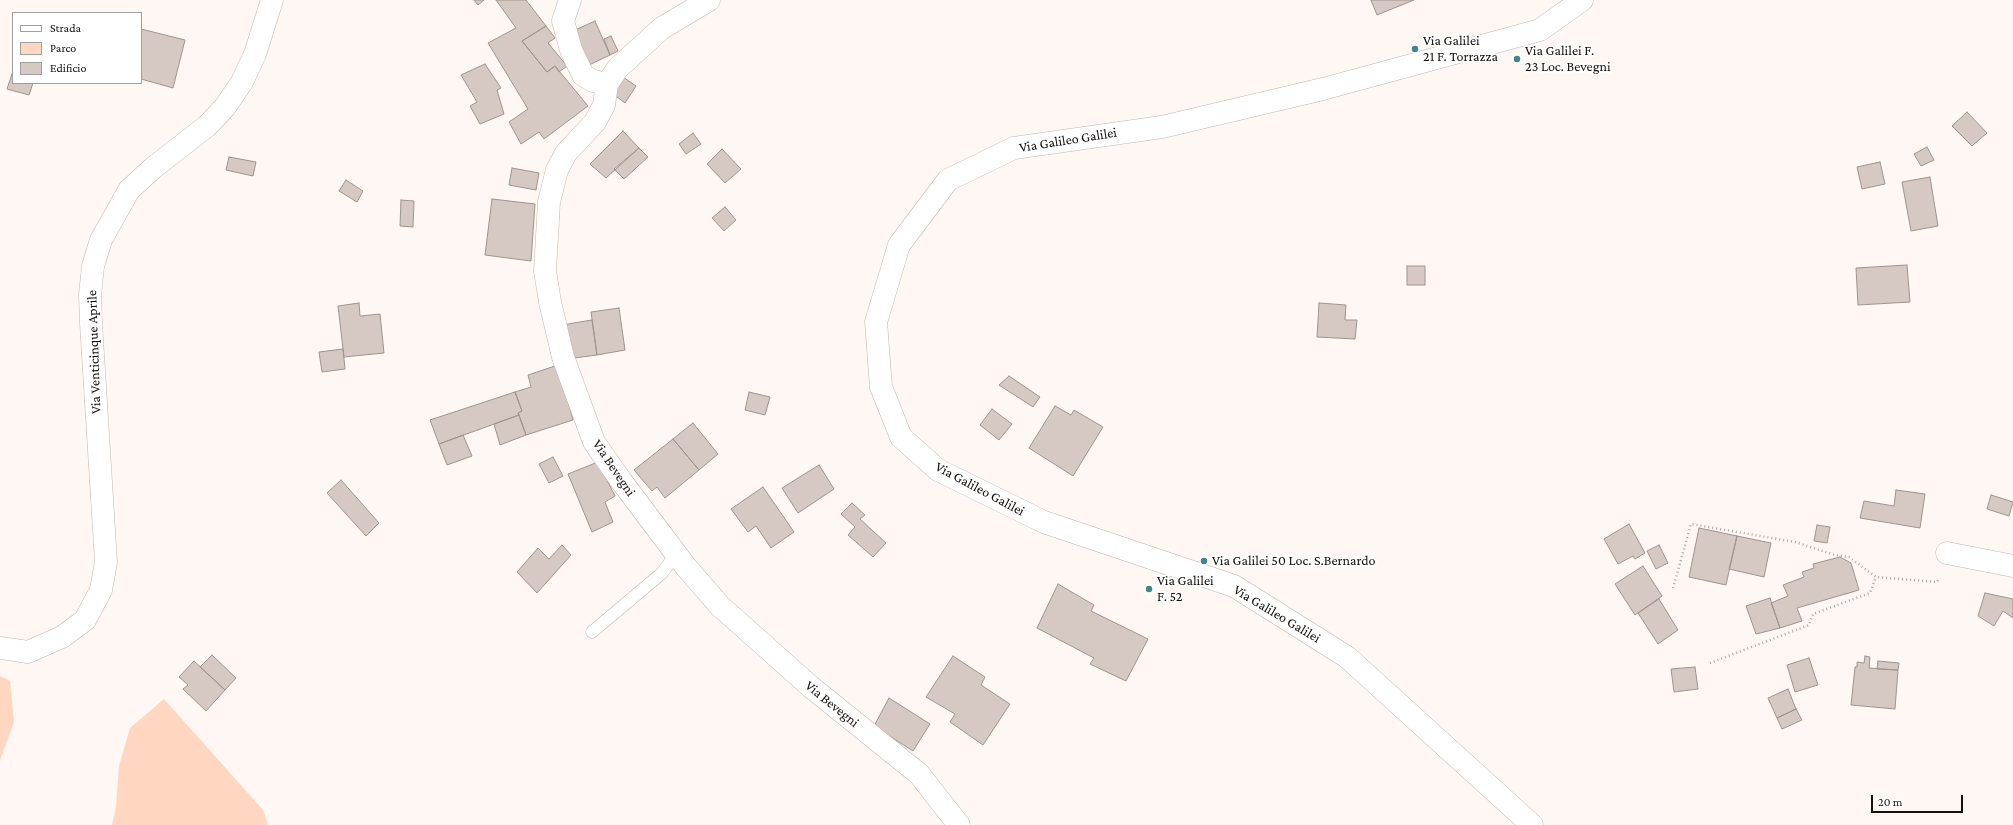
<!DOCTYPE html>
<style>
body{margin:0}
#map{position:relative;width:2013px;height:825px;overflow:hidden;background:#fff7f3;font-family:"Crimson Pro",serif}
canvas{display:block}
.legend{position:absolute;left:12px;top:12px;width:130px;height:72px;box-sizing:border-box;background:#fff;border:1px solid #a19f9f;margin:0;padding:5px 7px;list-style:none;font-size:12px;color:#14100e}
.legend li{display:flex;align-items:center;gap:8px;height:20px}
.legend b{width:20px;border:1px solid #a19f9f}
.scale{position:absolute;left:1871px;top:795px;width:92px;height:18px;box-sizing:border-box;border:2px solid #14100e;border-top:0;padding-left:5px;font-size:12px;line-height:14px;white-space:nowrap;color:#14100e;-webkit-text-stroke:3px #fff;paint-order:stroke}
</style>
<div id="map">
<canvas width="2013" height="825"></canvas>
<ul class="legend">
<li><b style="height:5px;background:#fff"></b>Strada</li>
<li><b style="height:11px;background:#ffd6bf"></b>Parco</li>
<li><b style="height:11px;background:#d6c9c3"></b>Edificio</li>
</ul>
<div class="scale">20 m</div>
</div>
<script>
const ctx = document.querySelector('canvas').getContext('2d');
ctx.lineJoin = 'round';
function fill(path, color) {
  ctx.fillStyle = color;
  ctx.fill(path, 'evenodd');
}
function toPath(rows) {
  const path = new Path2D();
  for (const r of rows) {
    path.moveTo(r[0], r[1]);
    for (let i = 2; i < r.length; i += 2) path.lineTo(r[i], r[i + 1]);
  }
  return path;
}
function strokePath(path, color, width, dash) {
  ctx.strokeStyle = color;
  ctx.lineWidth = width;
  ctx.lineCap = dash ? 'butt' : 'round';
  ctx.setLineDash(dash || []);
  ctx.stroke(path);
}
function write(font, color, halo, rows, align = 'center') {
  ctx.font = font + ' "Crimson Pro",serif';
  ctx.lineWidth = 3.5;
  ctx.setLineDash([]);
  ctx.textBaseline = 'middle';
  ctx.strokeStyle = halo;
  ctx.fillStyle = color;
  for (const [text, x, y, turn = 0] of rows) {
    ctx.save();
    ctx.translate(x, y);
    ctx.rotate((+turn || 0) * Math.PI / 180);
    ctx.textAlign = isNaN(turn) ? turn : align;
    if (halo) ctx.strokeText(text, 0, 0);
    ctx.fillText(text, 0, 0);
    ctx.restore();
  }
}
const green = toPath([
 [0,676,10,681,14,722,0,760],
 [164,699,263,810,268,825,112,825,116,807,119,766,130,728]
]);
const building = toPath([
 [474,0,484,0,478,5,474,0],
 [496,0,526,0,546,26,522,41,547,72,555,66,588,106,544,139,539,132,521,144,509,122,528,109,488,43,516,28,496,0],
 [1371,0,1414,0,1377,15,1371,0],
 [595,21,610,55,589,65,573,31,595,21],
 [546,26,555,38,548,43,567,66,559,72,555,66,547,72,522,41,546,26],
 [141,29,185,40,173,88,141,79,141,29],
 [611,36,618,51,610,55,604,39,611,36],
 [485,64,501,88,497,90,504,114,480,124,470,106,477,102,461,75,485,64],
 [13,71,13,83,33,83,29,95,7,89,13,71],
 [623,77,636,86,625,103,612,93,623,77],
 [1967,112,1987,133,1972,146,1952,126,1967,112],
 [623,131,639,148,606,178,590,164,623,131],
 [693,133,701,144,686,154,679,144,693,133],
 [1927,147,1934,160,1921,166,1914,154,1927,147],
 [639,148,648,157,624,179,614,169,639,148],
 [722,149,741,169,725,183,707,164,722,149],
 [229,157,256,162,253,176,226,170,229,157],
 [1880,162,1885,184,1862,189,1857,167,1880,162],
 [512,168,539,173,536,190,509,185,512,168],
 [1930,177,1938,226,1911,231,1902,182,1930,177],
 [346,180,363,191,357,202,339,191,346,180],
 [492,199,535,204,531,261,485,255,492,199],
 [401,200,414,201,413,227,400,226,401,200],
 [725,207,736,220,724,231,712,218,725,207],
 [1907,265,1910,302,1858,305,1856,268,1907,265],
 [1407,266,1425,266,1425,285,1407,285,1407,266],
 [359,303,360,316,380,314,384,353,344,357,338,306,359,303],
 [1319,303,1346,305,1345,320,1357,320,1355,339,1317,337,1319,303],
 [619,308,625,350,597,355,591,312,619,308],
 [592,320,597,355,567,359,562,325,592,320],
 [343,349,345,369,322,372,319,352,343,349],
 [558,365,573,420,526,435,518,413,522,411,515,392,531,387,528,375,558,365],
 [1009,376,1040,397,1033,407,999,385,1009,376],
 [515,392,522,411,518,413,519,415,439,444,430,420,515,392],
 [749,392,770,397,765,415,745,410,749,392],
 [1055,406,1071,415,1074,410,1103,427,1073,476,1029,448,1055,406],
 [992,409,1012,424,999,440,980,425,992,409],
 [519,415,526,435,500,445,494,424,519,415],
 [693,423,718,454,699,470,673,439,693,423],
 [463,435,472,456,447,465,439,444,463,435],
 [673,439,699,470,665,498,657,487,652,491,634,470,673,439],
 [553,457,563,476,549,483,539,464,553,457],
 [598,462,615,496,605,502,613,522,592,532,568,474,598,462],
 [819,465,834,489,798,513,782,488,819,465],
 [341,480,379,523,366,536,327,493,341,480],
 [763,487,794,532,771,548,756,526,748,532,731,509,763,487],
 [1896,490,1925,494,1920,528,1860,518,1864,501,1894,506,1896,490],
 [1991,495,2013,502,2009,516,1987,509,1991,495],
 [852,503,865,515,860,519,886,543,873,557,848,535,855,527,841,514,852,503],
 [1629,524,1645,553,1635,559,1633,556,1618,564,1604,539,1629,524],
 [1817,525,1830,527,1827,543,1814,541,1817,525],
 [1699,528,1737,536,1726,585,1689,577,1699,528],
 [1737,536,1771,543,1764,577,1729,569,1737,536],
 [562,545,571,555,537,593,517,572,538,548,549,559,562,545],
 [1659,545,1668,563,1656,569,1647,551,1659,545],
 [1840,557,1851,563,1859,590,1797,608,1802,621,1780,628,1771,603,1788,596,1783,585,1804,577,1802,572,1814,568,1813,564,1840,557],
 [1643,566,1662,596,1635,615,1615,584,1643,566],
 [1058,584,1094,605,1091,611,1148,639,1126,681,1090,664,1094,658,1037,628,1058,584],
 [1985,593,2013,599,2013,618,2003,611,1994,626,1978,616,1985,593],
 [1770,598,1780,628,1756,634,1746,606,1770,598],
 [1659,599,1678,630,1658,644,1638,613,1659,599],
 [212,655,236,678,225,690,200,667,212,655],
 [953,656,985,677,981,685,1010,704,983,745,950,722,955,714,926,697,953,656],
 [1865,656,1870,657,1869,668,1898,670,1895,709,1851,705,1855,667,1857,667,1857,662,1864,663,1865,656],
 [1809,658,1818,685,1795,692,1787,665,1809,658],
 [194,661,225,690,206,711,183,689,188,685,179,677,194,661],
 [1878,661,1899,663,1898,670,1877,669,1878,661],
 [1695,667,1698,689,1674,692,1671,669,1695,667],
 [1788,689,1796,709,1777,718,1768,698,1788,689],
 [889,698,930,724,913,751,874,726,889,698],
 [1796,709,1802,720,1782,729,1777,718,1796,709]
]);
const path = toPath([
 [1673,588,1691,524,1795,542,1835,555,1849,557,1876,577,1937,582,1939,578],
 [1710,663,1809,625,1813,614,1870,593,1876,577]
]);
const lane = toPath([
 [592,632,662,573,676,554]
]);
const street = toPath([
 [570,0,563,21,571,50,583,75,593,81,607,84],
 [709,0,662,28,618,68,607,84,604,105,595,122,566,153,557,170,549,202,545,271,550,302,563,357,594,442,622,482,686,567,720,606,811,687,919,774,959,825],
 [1947,553,2013,566]
]);
const secondary = toPath([
 [0,648,28,652,62,637,85,620,101,590,106,562,91,323,90,295,93,266,101,240,129,190,153,168,207,126,225,107,242,82,255,54,272,0],
 [1532,825,1347,657,1234,586,1044,522,938,470,901,437,881,387,876,322,899,245,948,180,1014,148,1162,127,1323,89,1540,30,1582,0]
]);
const markers = [
 [1415,49,4,"#3e868a"],
 [1517,59,4,"#3e868a"],
 [1204,561,4,"#3e868a"],
 [1149,589,4,"#3e868a"]
];
const poiNames = [
 ["Via Galilei",1423,41],
 ["21 F. Torrazza",1423,57],
 ["Via Galilei F.",1525,51],
 ["23 Loc. Bevegni",1525,67],
 ["Via Galilei 50 Loc. S.Bernardo",1212,561],
 ["Via Galilei",1157,581],
 ["F. 52",1157,597]
];
const streetNames = [
 ["Via Galileo Galilei",1068,140,-9],
 ["Via Venticinque Aprile",94,352,-92],
 ["Via Bevegni",614,468,56],
 ["Via Galileo Galilei",980,489,28],
 ["Via Galileo Galilei",1277,614,31],
 ["Via Bevegni",832,704,39]
];
fill(green, '#ffd6bf');
fill(building, '#d6c9c3');
strokePath(building, '#9f948d', 1);
strokePath(lane, '#c2b5af', 13);
strokePath(street, '#c2b5af', 23);
strokePath(secondary, '#c2b5af', 23);
strokePath(path, '#ada6a3', 2.5, [1, 3]);
strokePath(lane, '#fff', 12);
strokePath(street, '#fff', 22);
strokePath(secondary, '#fff', 22);
for (const [x, y, r, color] of markers) {
  const dot = new Path2D();
  dot.arc(x, y, r, 0, 2 * Math.PI);
  ctx.fillStyle = color;
  ctx.fill(dot);
  strokePath(dot, '#fff', 1.5);
}
write('14px', '#14100e', '#fff', poiNames, 'left');
write('14px', '#14100e', '#fff', streetNames);
</script>
